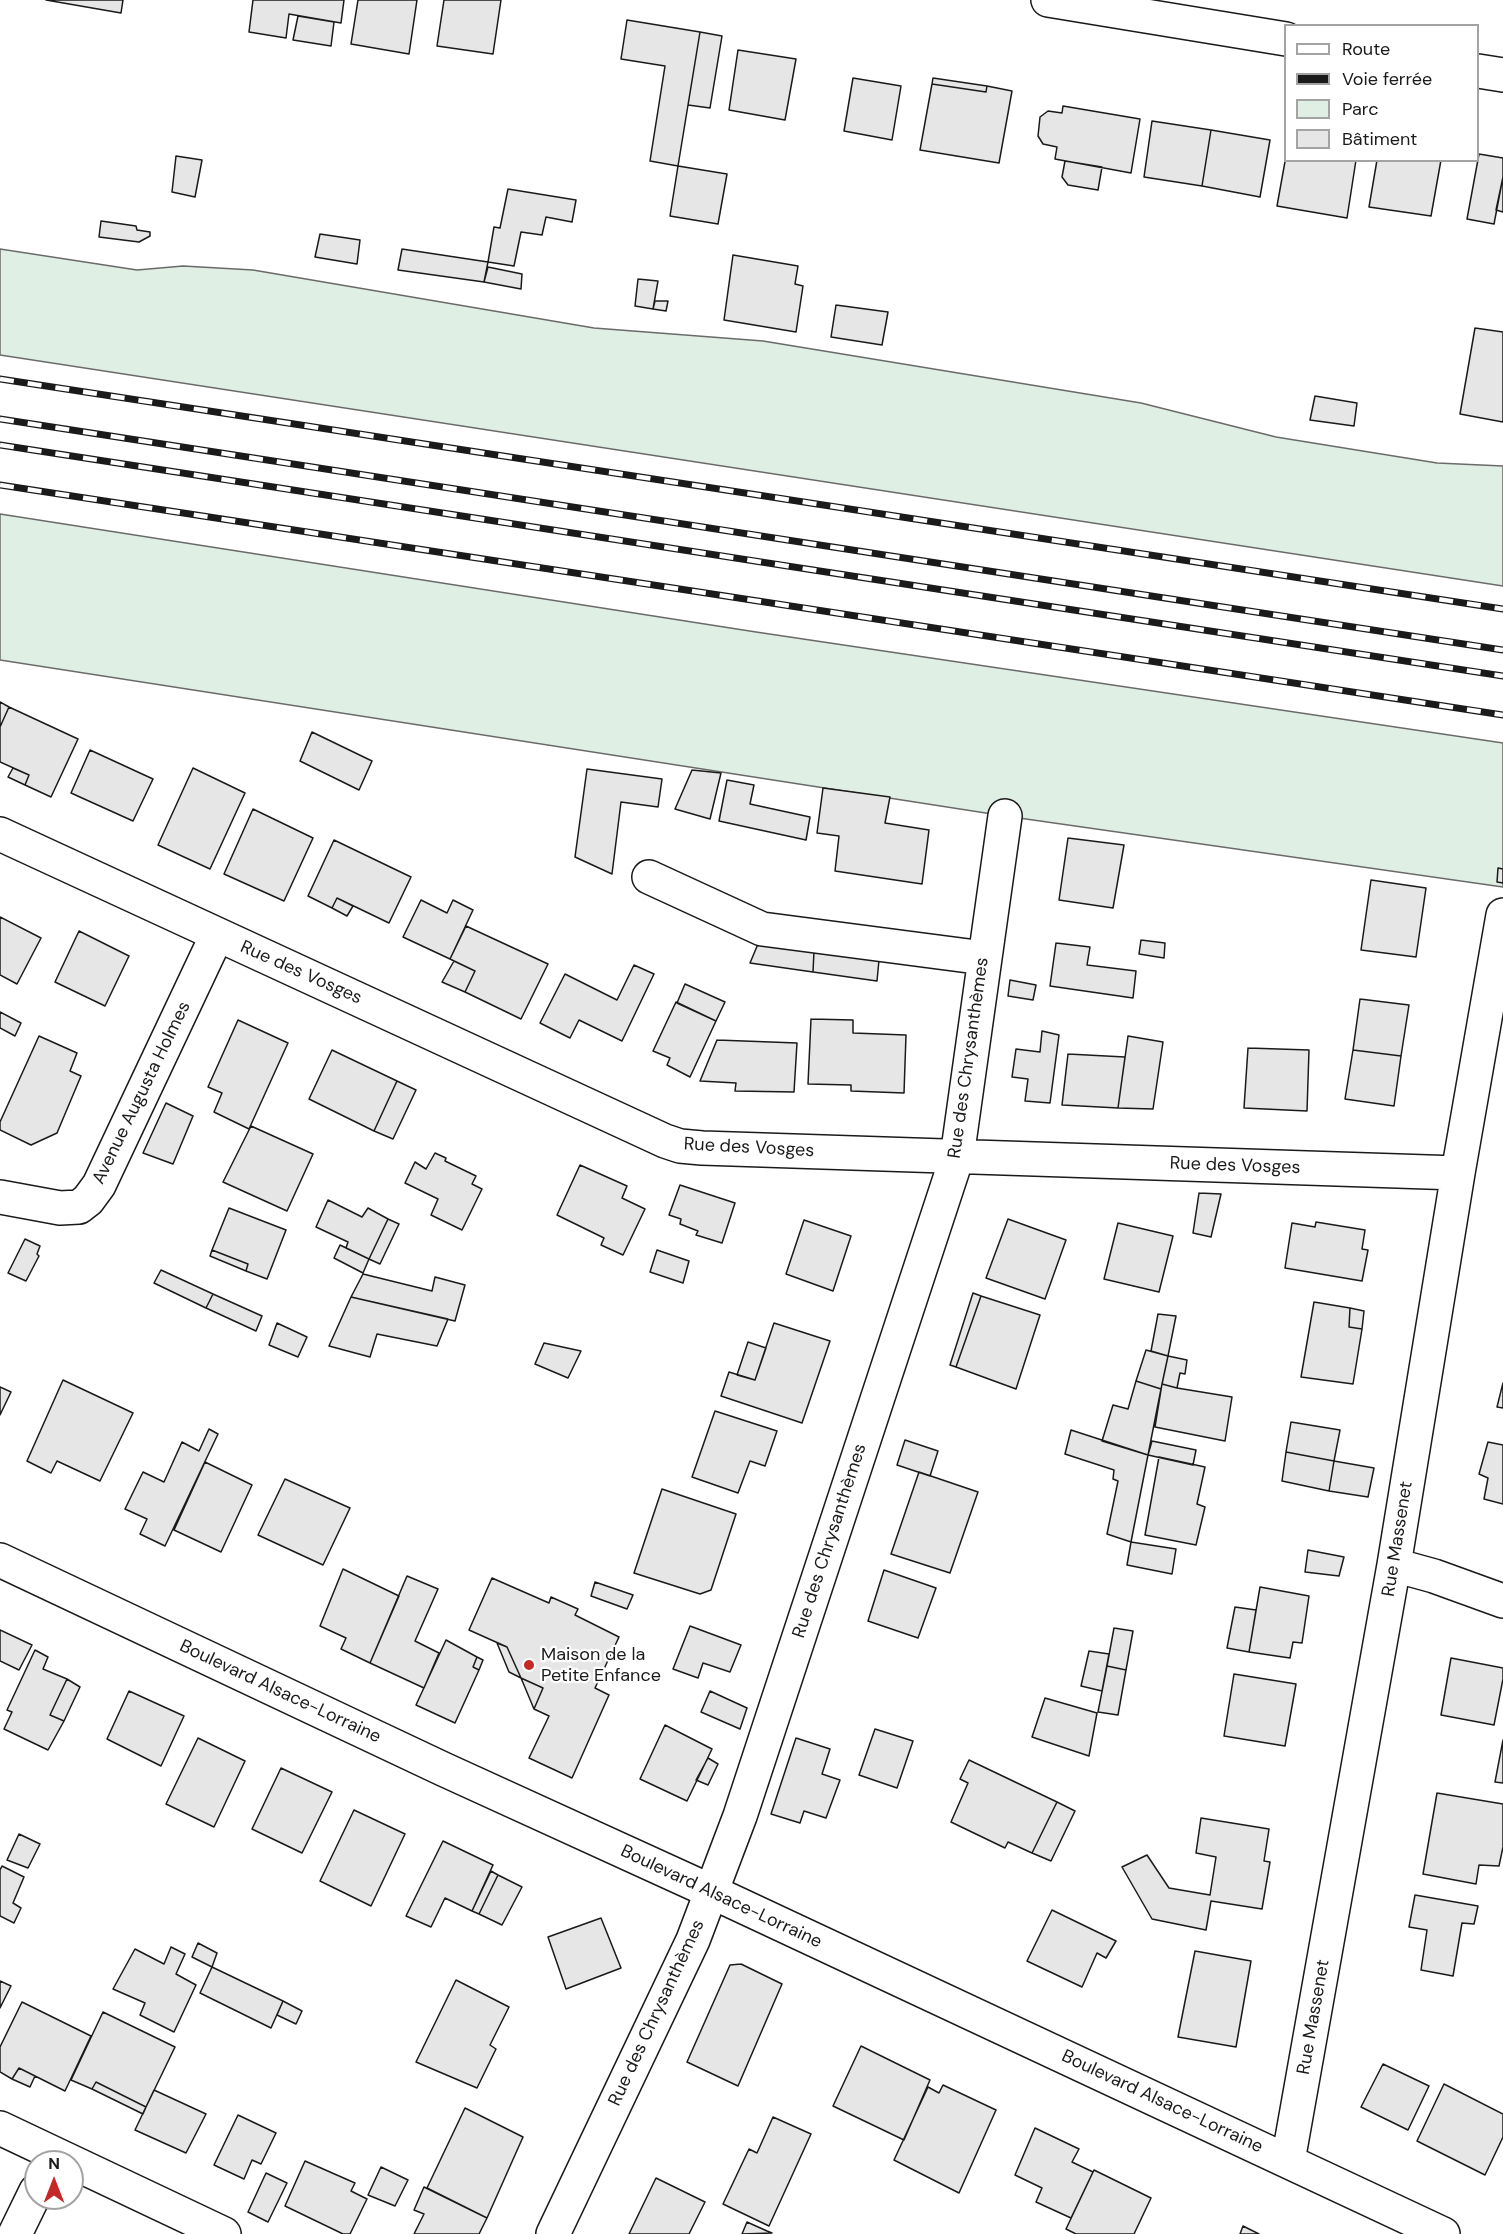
<!DOCTYPE html>
<meta charset="utf-8">
<style>
body{margin:0}
#map{position:relative;width:1503px;height:2234px;overflow:hidden;background:#fff;font-family:"DM Sans",sans-serif}
canvas{display:block}
.legend{position:absolute;left:1284px;top:24px;width:195px;height:138px;box-sizing:border-box;background:#fff;border:2px solid #a3a3a3;margin:0;padding:8px 10px;list-style:none;font-size:18px;color:#1a1a1a}
.legend li{display:flex;align-items:center;gap:12px;height:30px}
.legend b{width:30px;border:2px solid #a3a3a3}
.north{position:absolute;left:24px;top:2150px;width:60px;height:60px;box-sizing:border-box;background:#fff;border:2px solid #a3a3a3;border-radius:50%;rotate:0deg;font-size:16px;font-weight:700;line-height:24px;text-align:center;color:#1a1a1a}
.north::after{content:'';display:block;margin:auto;width:21px;height:27px;background:#c62828;clip-path:polygon(50% 0,100% 100%,50% 72%,0 100%)}
</style>
<div id="map">
<canvas width="1503" height="2234"></canvas>
<ul class="legend">
<li><b style="height:8px;background:#fff"></b>Route</li>
<li><b style="height:8px;background:#1a1a1a"></b>Voie ferrée</li>
<li><b style="height:16px;background:#e0efe3"></b>Parc</li>
<li><b style="height:16px;background:#e6e6e6"></b>Bâtiment</li>
</ul>
<div class="north">N</div>
</div>
<script>
const ctx = document.querySelector('canvas').getContext('2d');
ctx.lineJoin = 'round';
function fill(path, color) {
  ctx.fillStyle = color;
  ctx.fill(path, 'evenodd');
}
function toPath(rows) {
  const path = new Path2D();
  for (const r of rows) {
    path.moveTo(r[0], r[1]);
    for (let i = 2; i < r.length; i += 2) path.lineTo(r[i], r[i + 1]);
  }
  return path;
}
function strokePath(path, color, width, dash) {
  ctx.strokeStyle = color;
  ctx.lineWidth = width;
  ctx.lineCap = dash ? 'butt' : 'round';
  ctx.setLineDash(dash || []);
  ctx.stroke(path);
}
function write(font, color, halo, rows, align = 'center') {
  ctx.font = font + ' "DM Sans",sans-serif';
  ctx.lineWidth = 4.5;
  ctx.setLineDash([]);
  ctx.textBaseline = 'middle';
  ctx.strokeStyle = halo;
  ctx.fillStyle = color;
  for (const [text, x, y, turn = 0] of rows) {
    ctx.save();
    ctx.translate(x, y);
    ctx.rotate((+turn || 0) * Math.PI / 180);
    ctx.textAlign = isNaN(turn) ? turn : align;
    if (halo) ctx.strokeText(text, 0, 0);
    ctx.fillText(text, 0, 0);
    ctx.restore();
  }
}
const green = toPath([
 [0,249,137,270,183,266,253,270,594,328,763,341,1141,403,1276,437,1437,463,1503,466,1503,586,0,355,0,249],
 [0,514,756,632,1503,743,1503,887,1005,816,0,660,0,514]
]);
const building = toPath([
 [46,0,123,0,121,13,46,0],
 [253,0,344,0,341,23,289,14,286,38,249,32,253,0],
 [358,0,417,0,409,54,351,44,358,0],
 [444,0,501,0,493,54,437,46,444,0],
 [298,16,334,22,331,46,293,40,298,16],
 [627,20,700,32,678,166,650,161,665,66,621,59,627,20],
 [700,32,722,36,710,108,688,105,700,32],
 [738,50,796,59,785,120,729,110,738,50],
 [853,78,901,86,892,140,844,131,853,78],
 [933,78,987,86,986,92,932,84,933,78],
 [932,84,986,92,987,86,1012,91,999,163,920,150,932,84],
 [1063,106,1140,119,1131,173,1055,159,1057,147,1043,144,1038,136,1040,117,1048,111,1062,113,1063,106],
 [1152,121,1211,130,1202,186,1144,177,1152,121],
 [1211,130,1270,140,1260,197,1202,186,1211,130],
 [1479,154,1503,158,1503,177,1494,224,1467,219,1479,154],
 [176,156,202,160,195,197,172,192,176,156],
 [1286,156,1286,160,1356,160,1347,218,1277,206,1286,156],
 [1377,160,1441,160,1431,216,1369,207,1377,160],
 [1065,161,1102,167,1098,190,1068,185,1062,177,1065,161],
 [678,166,727,174,718,224,670,216,678,166],
 [1503,177,1503,212,1496,210,1503,177],
 [508,189,576,200,572,222,546,217,542,235,521,232,514,266,488,262,494,227,500,228,508,189],
 [101,221,136,226,137,230,150,232,150,236,139,242,99,237,101,221],
 [320,234,360,240,357,264,315,257,320,234],
 [402,249,488,262,484,282,398,270,402,249],
 [733,255,798,266,795,284,803,286,796,332,724,320,733,255],
 [488,267,522,274,521,289,484,282,488,267],
 [638,279,658,281,653,309,635,306,638,279],
 [655,301,668,301,666,311,653,309,655,301],
 [836,305,888,312,882,345,831,337,836,305],
 [1475,328,1503,332,1503,422,1460,414,1475,328],
 [1315,396,1357,403,1354,426,1310,420,1315,396],
 [0,702,9,707,0,727,0,702],
 [9,707,78,739,51,797,25,785,29,775,0,762,0,727,9,707],
 [312,732,372,761,359,790,300,761,312,732],
 [90,750,153,779,133,821,71,793,90,750],
 [13,768,29,775,25,785,8,777,13,768],
 [193,768,245,793,210,869,158,845,193,768],
 [587,769,662,779,658,807,621,802,612,874,575,857,587,769],
 [692,770,721,773,710,819,675,809,692,770],
 [727,780,754,785,750,804,810,817,806,840,719,821,727,780],
 [823,788,890,797,885,823,929,830,922,884,835,871,839,836,817,833,823,788],
 [253,809,313,838,284,901,224,874,253,809],
 [1068,838,1124,845,1113,908,1059,900,1068,838],
 [334,840,411,877,389,923,337,898,332,908,308,896,334,840],
 [1498,868,1503,869,1503,883,1497,882,1498,868],
 [1371,880,1426,888,1416,957,1361,950,1371,880],
 [337,898,353,906,347,916,332,908,337,898],
 [421,900,447,913,453,900,473,910,450,959,403,937,421,900],
 [0,917,41,938,17,984,0,975,0,917],
 [466,926,548,964,521,1019,465,992,475,971,450,959,466,926],
 [79,931,129,956,105,1006,55,982,79,931],
 [1141,940,1165,943,1164,958,1139,954,1141,940],
 [1056,943,1090,947,1087,965,1136,971,1133,998,1050,986,1056,943],
 [758,944,814,951,813,972,750,963,758,944],
 [814,951,879,960,877,981,813,972,814,951],
 [454,961,475,971,465,992,442,982,454,961],
 [634,965,654,974,622,1041,579,1020,570,1038,540,1023,565,974,617,1000,634,965],
 [1010,980,1036,985,1033,1000,1008,996,1010,980],
 [685,984,725,1002,716,1021,677,1003,685,984],
 [1360,999,1409,1005,1401,1056,1353,1050,1360,999],
 [676,1002,716,1021,690,1077,667,1065,670,1058,653,1051,676,1002],
 [0,1012,21,1023,15,1036,0,1028,0,1012],
 [811,1019,853,1020,853,1033,906,1035,904,1093,851,1091,851,1085,808,1084,811,1019],
 [238,1020,288,1043,249,1129,214,1112,222,1093,208,1087,238,1020],
 [1042,1031,1059,1035,1050,1103,1025,1101,1028,1079,1012,1077,1016,1049,1040,1052,1042,1031],
 [39,1036,77,1053,70,1071,81,1076,57,1133,31,1145,0,1130,0,1122,39,1036],
 [1128,1036,1163,1042,1153,1109,1118,1108,1128,1036],
 [717,1040,797,1043,794,1092,735,1091,736,1083,700,1081,717,1040],
 [1248,1048,1309,1050,1307,1111,1244,1108,1248,1048],
 [332,1050,397,1081,374,1131,309,1099,332,1050],
 [1353,1050,1401,1056,1394,1106,1345,1099,1353,1050],
 [1068,1054,1125,1057,1118,1108,1062,1105,1068,1054],
 [397,1081,416,1090,393,1139,374,1131,397,1081],
 [166,1103,193,1116,173,1164,143,1153,166,1103],
 [251,1126,313,1154,287,1211,223,1182,251,1126],
 [435,1153,446,1158,445,1161,476,1176,472,1184,482,1189,462,1230,431,1215,438,1199,405,1183,415,1162,426,1169,435,1153],
 [580,1165,627,1186,622,1198,645,1209,623,1255,601,1245,604,1238,557,1215,580,1165],
 [680,1185,735,1203,722,1243,696,1235,698,1231,680,1224,681,1219,669,1215,680,1185],
 [1199,1193,1221,1194,1211,1237,1193,1233,1199,1193],
 [328,1200,362,1217,368,1208,388,1219,369,1259,346,1248,348,1242,316,1227,328,1200],
 [229,1208,286,1230,267,1279,246,1271,248,1264,212,1250,229,1208],
 [388,1219,399,1224,380,1264,369,1259,388,1219],
 [1008,1219,1066,1240,1045,1299,986,1278,1008,1219],
 [804,1220,851,1236,833,1291,786,1274,804,1220],
 [1316,1222,1365,1230,1362,1249,1368,1250,1362,1281,1285,1268,1292,1223,1315,1227,1316,1222],
 [1118,1223,1173,1236,1159,1292,1104,1279,1118,1223],
 [25,1239,40,1246,37,1254,39,1256,26,1281,8,1273,25,1239],
 [340,1245,369,1259,363,1273,334,1258,340,1245],
 [212,1250,248,1264,246,1271,210,1256,212,1250],
 [657,1250,689,1261,683,1283,650,1272,657,1250],
 [161,1270,213,1294,206,1308,154,1283,161,1270],
 [363,1274,432,1291,435,1277,465,1285,455,1321,351,1297,363,1274],
 [973,1293,981,1296,956,1367,950,1365,973,1293],
 [213,1294,262,1316,256,1331,206,1308,213,1294],
 [981,1296,1040,1315,1016,1389,956,1367,981,1296],
 [351,1297,448,1319,437,1346,377,1334,370,1357,329,1346,351,1297],
 [1314,1302,1350,1308,1349,1327,1362,1329,1353,1384,1301,1377,1314,1302],
 [1350,1308,1364,1311,1362,1329,1349,1327,1350,1308],
 [1158,1314,1176,1316,1168,1356,1151,1351,1158,1314],
 [277,1323,307,1337,298,1357,269,1345,277,1323],
 [774,1323,830,1341,802,1423,721,1396,729,1372,755,1380,774,1323],
 [748,1342,766,1348,755,1380,737,1375,748,1342],
 [544,1343,581,1351,568,1378,535,1364,544,1343],
 [1146,1350,1168,1356,1161,1389,1136,1381,1146,1350],
 [1168,1356,1187,1360,1185,1374,1180,1373,1177,1388,1162,1384,1168,1356],
 [63,1380,133,1413,100,1481,57,1461,51,1473,27,1461,63,1380],
 [1136,1381,1161,1389,1148,1455,1102,1441,1113,1405,1128,1409,1136,1381],
 [1503,1383,1503,1408,1497,1407,1503,1383],
 [1162,1384,1177,1388,1232,1397,1225,1441,1155,1427,1162,1384],
 [0,1387,11,1392,0,1415,0,1387],
 [715,1411,777,1431,765,1466,750,1461,738,1493,692,1477,715,1411],
 [1291,1422,1340,1430,1334,1461,1286,1452,1291,1422],
 [209,1429,218,1434,165,1546,140,1534,147,1519,125,1509,143,1472,164,1482,182,1442,199,1451,209,1429],
 [1071,1430,1148,1455,1131,1542,1107,1534,1118,1481,1113,1479,1114,1470,1065,1454,1071,1430],
 [905,1440,938,1451,930,1476,897,1465,905,1440],
 [1152,1441,1196,1450,1193,1465,1148,1455,1152,1441],
 [1488,1442,1503,1445,1503,1504,1484,1499,1488,1478,1479,1474,1488,1442],
 [1286,1452,1334,1461,1329,1491,1282,1481,1286,1452],
 [1159,1457,1205,1467,1197,1504,1205,1507,1196,1545,1145,1535,1159,1457],
 [1334,1461,1374,1468,1368,1497,1329,1491,1334,1461],
 [205,1462,252,1485,221,1552,174,1530,205,1462],
 [919,1472,978,1492,950,1573,891,1554,919,1472],
 [285,1479,350,1508,323,1565,258,1535,285,1479],
 [662,1489,736,1514,711,1590,700,1594,634,1573,662,1489],
 [1131,1542,1176,1549,1172,1574,1127,1565,1131,1542],
 [1308,1550,1344,1557,1339,1576,1305,1572,1308,1550],
 [343,1569,399,1596,370,1663,341,1649,346,1638,320,1626,343,1569],
 [884,1570,936,1588,918,1638,868,1621,884,1570],
 [407,1576,438,1589,415,1641,439,1653,424,1688,370,1663,407,1576],
 [492,1578,549,1603,551,1597,578,1609,575,1615,619,1637,595,1688,609,1695,572,1778,529,1758,549,1716,534,1709,543,1688,521,1678,507,1647,469,1630,492,1578],
 [595,1582,633,1595,627,1609,591,1596,595,1582],
 [1260,1587,1309,1596,1302,1643,1293,1642,1290,1658,1249,1652,1260,1587],
 [1235,1607,1256,1610,1249,1652,1227,1648,1235,1607],
 [690,1626,741,1645,730,1672,703,1663,698,1678,673,1669,690,1626],
 [1114,1628,1133,1631,1126,1670,1107,1666,1114,1628],
 [0,1630,32,1645,19,1670,0,1661,0,1630],
 [446,1640,477,1657,473,1667,479,1670,455,1723,416,1705,446,1640],
 [497,1643,507,1647,521,1678,509,1672,497,1643],
 [35,1650,48,1657,43,1669,67,1679,50,1715,64,1721,48,1750,4,1729,12,1712,7,1710,35,1650],
 [1089,1651,1109,1654,1102,1691,1081,1686,1089,1651],
 [477,1657,483,1660,479,1670,473,1667,477,1657],
 [1451,1658,1503,1668,1503,1679,1494,1725,1441,1715,1451,1658],
 [1107,1666,1126,1670,1118,1715,1098,1712,1107,1666],
 [1234,1674,1296,1684,1285,1746,1224,1736,1234,1674],
 [521,1678,543,1688,534,1709,521,1678],
 [67,1679,80,1687,64,1721,50,1715,67,1679],
 [129,1691,184,1716,161,1766,107,1739,129,1691],
 [710,1691,747,1708,740,1729,701,1712,710,1691],
 [1045,1698,1097,1713,1089,1756,1032,1737,1045,1698],
 [665,1725,712,1749,687,1801,640,1779,665,1725],
 [875,1729,913,1741,897,1788,859,1775,875,1729],
 [198,1738,245,1761,214,1827,166,1804,198,1738],
 [796,1738,830,1749,822,1774,840,1780,826,1818,804,1811,800,1823,771,1814,796,1738],
 [1503,1740,1503,1783,1495,1782,1503,1740],
 [708,1758,718,1764,708,1785,696,1780,708,1758],
 [969,1760,1057,1802,1032,1853,1008,1842,1005,1848,951,1822,968,1783,960,1779,969,1760],
 [281,1768,332,1792,302,1853,252,1829,281,1768],
 [1437,1793,1503,1804,1503,1847,1499,1866,1479,1865,1476,1884,1423,1874,1437,1793],
 [1057,1802,1075,1811,1051,1861,1032,1853,1057,1802],
 [354,1810,405,1834,371,1906,320,1881,354,1810],
 [1201,1818,1269,1829,1264,1861,1270,1862,1262,1909,1211,1901,1206,1930,1152,1919,1122,1867,1147,1855,1169,1888,1210,1895,1216,1857,1196,1853,1201,1818],
 [19,1834,40,1844,28,1868,7,1860,19,1834],
 [443,1841,493,1865,472,1911,445,1898,431,1927,406,1916,443,1841],
 [2,1866,24,1877,13,1903,21,1908,14,1923,0,1916,0,1870,2,1866],
 [491,1871,498,1875,479,1914,472,1911,491,1871],
 [498,1875,522,1887,502,1925,479,1914,498,1875],
 [1415,1895,1478,1906,1474,1924,1462,1923,1453,1976,1421,1970,1427,1930,1409,1927,1415,1895],
 [1052,1910,1116,1941,1106,1958,1097,1953,1082,1987,1027,1961,1052,1910],
 [601,1918,621,1968,566,1989,548,1937,601,1918],
 [198,1943,217,1953,212,1967,192,1957,198,1943],
 [171,1947,185,1954,176,1974,196,1985,174,2032,140,2015,145,2003,113,1989,135,1949,164,1964,171,1947],
 [1195,1951,1251,1961,1236,2047,1178,2037,1195,1951],
 [741,1964,782,1984,738,2086,687,2062,730,1965,741,1964],
 [212,1967,283,2001,271,2028,200,1993,212,1967],
 [456,1980,509,2007,490,2045,496,2049,477,2088,416,2062,456,1980],
 [0,1981,11,1986,0,2008,0,1981],
 [283,2001,302,2011,296,2024,277,2015,283,2001],
 [22,2002,91,2036,65,2091,19,2068,12,2079,0,2072,0,2047,22,2002],
 [103,2012,175,2047,146,2107,96,2082,92,2089,71,2080,103,2012],
 [861,2046,930,2080,904,2140,833,2106,861,2046],
 [1383,2064,1429,2086,1408,2130,1361,2107,1383,2064],
 [19,2068,35,2076,30,2087,12,2079,19,2068],
 [96,2082,146,2107,143,2114,92,2089,96,2082],
 [1444,2084,1503,2114,1503,2137,1485,2175,1417,2141,1444,2084],
 [943,2085,996,2110,959,2193,894,2160,928,2087,939,2093,943,2085],
 [154,2090,206,2114,186,2153,135,2130,154,2090],
 [465,2108,523,2137,487,2218,427,2188,465,2108],
 [238,2115,276,2133,261,2164,252,2160,244,2179,214,2165,238,2115],
 [773,2117,811,2134,769,2226,723,2204,749,2149,757,2153,773,2117],
 [1035,2128,1079,2149,1072,2162,1093,2172,1071,2218,1036,2202,1042,2188,1015,2175,1035,2128],
 [305,2161,355,2183,351,2191,367,2199,350,2234,343,2234,285,2206,305,2161],
 [381,2167,408,2180,395,2206,368,2195,381,2167],
 [1094,2170,1151,2198,1134,2234,1076,2234,1066,2229,1094,2170],
 [266,2173,287,2183,268,2222,248,2212,266,2173],
 [656,2178,705,2202,689,2234,629,2234,656,2178],
 [424,2187,487,2218,479,2234,414,2234,424,2214,414,2210,424,2187],
 [747,2222,767,2231,772,2233,742,2234,747,2222],
 [1243,2226,1259,2234,1240,2234,1243,2226]
]);
const minor = toPath([
 [1048,0,1286,39],
 [1478,71,1503,75],
 [0,834,665,1141,680,1146,702,1148,1458,1173],
 [649,877,762,929,984,958],
 [0,1197,60,1208,79,1207,88,1200,99,1185,217,935],
 [0,1560,443,1769,695,1884,1443,2234],
 [1394,1565,1434,1576,1503,1601],
 [0,2128,224,2234],
 [1288,2161,1394,1565,1458,1173,1503,915],
 [15,2234,36,2191],
 [553,2234,693,1940,740,1816,957,1157,1005,816]
]);
const rail = toPath([
 [0,379,1503,609],
 [0,419,1503,650],
 [0,445,1503,676],
 [0,485,1503,715]
]);
const markers = [
 [529,1665,6,"#c62828"]
];
const streetNames = [
 ["Rue des Vosges",301,973,24],
 ["Rue des Chrysanthèmes",969,1058,-82],
 ["Avenue Augusta Holmes",142,1093,-64],
 ["Rue des Vosges",749,1148,3],
 ["Rue des Vosges",1235,1166,2],
 ["Rue Massenet",1398,1539,-81],
 ["Rue des Chrysanthèmes",830,1541,-72],
 ["Boulevard Alsace-Lorraine",280,1692,25],
 ["Boulevard Alsace-Lorraine",721,1897,25],
 ["Rue des Chrysanthèmes",657,2013,-65],
 ["Rue Massenet",1314,2017,-80],
 ["Boulevard Alsace-Lorraine",1162,2102,25]
];
const poiNames = [
 ["Maison de la",541,1655],
 ["Petite Enfance",541,1676]
];
fill(green, '#e0efe3');
strokePath(green, '#6a6a6a', 1.5);
fill(building, '#e6e6e6');
strokePath(building, '#1a1a1a', 1.5);
strokePath(minor, '#1a1a1a', 36);
strokePath(minor, '#fff', 33);
strokePath(rail, '#1a1a1a', 7);
strokePath(rail, '#fff', 4.5, [14]);
for (const [x, y, r, color] of markers) {
  const dot = new Path2D();
  dot.arc(x, y, r, 0, 2 * Math.PI);
  ctx.fillStyle = color;
  ctx.fill(dot);
  strokePath(dot, '#fff', 2);
}
write('18px', '#1a1a1a', '#fff', streetNames);
write('18px', '#1a1a1a', '#fff', poiNames, 'left');
</script>
